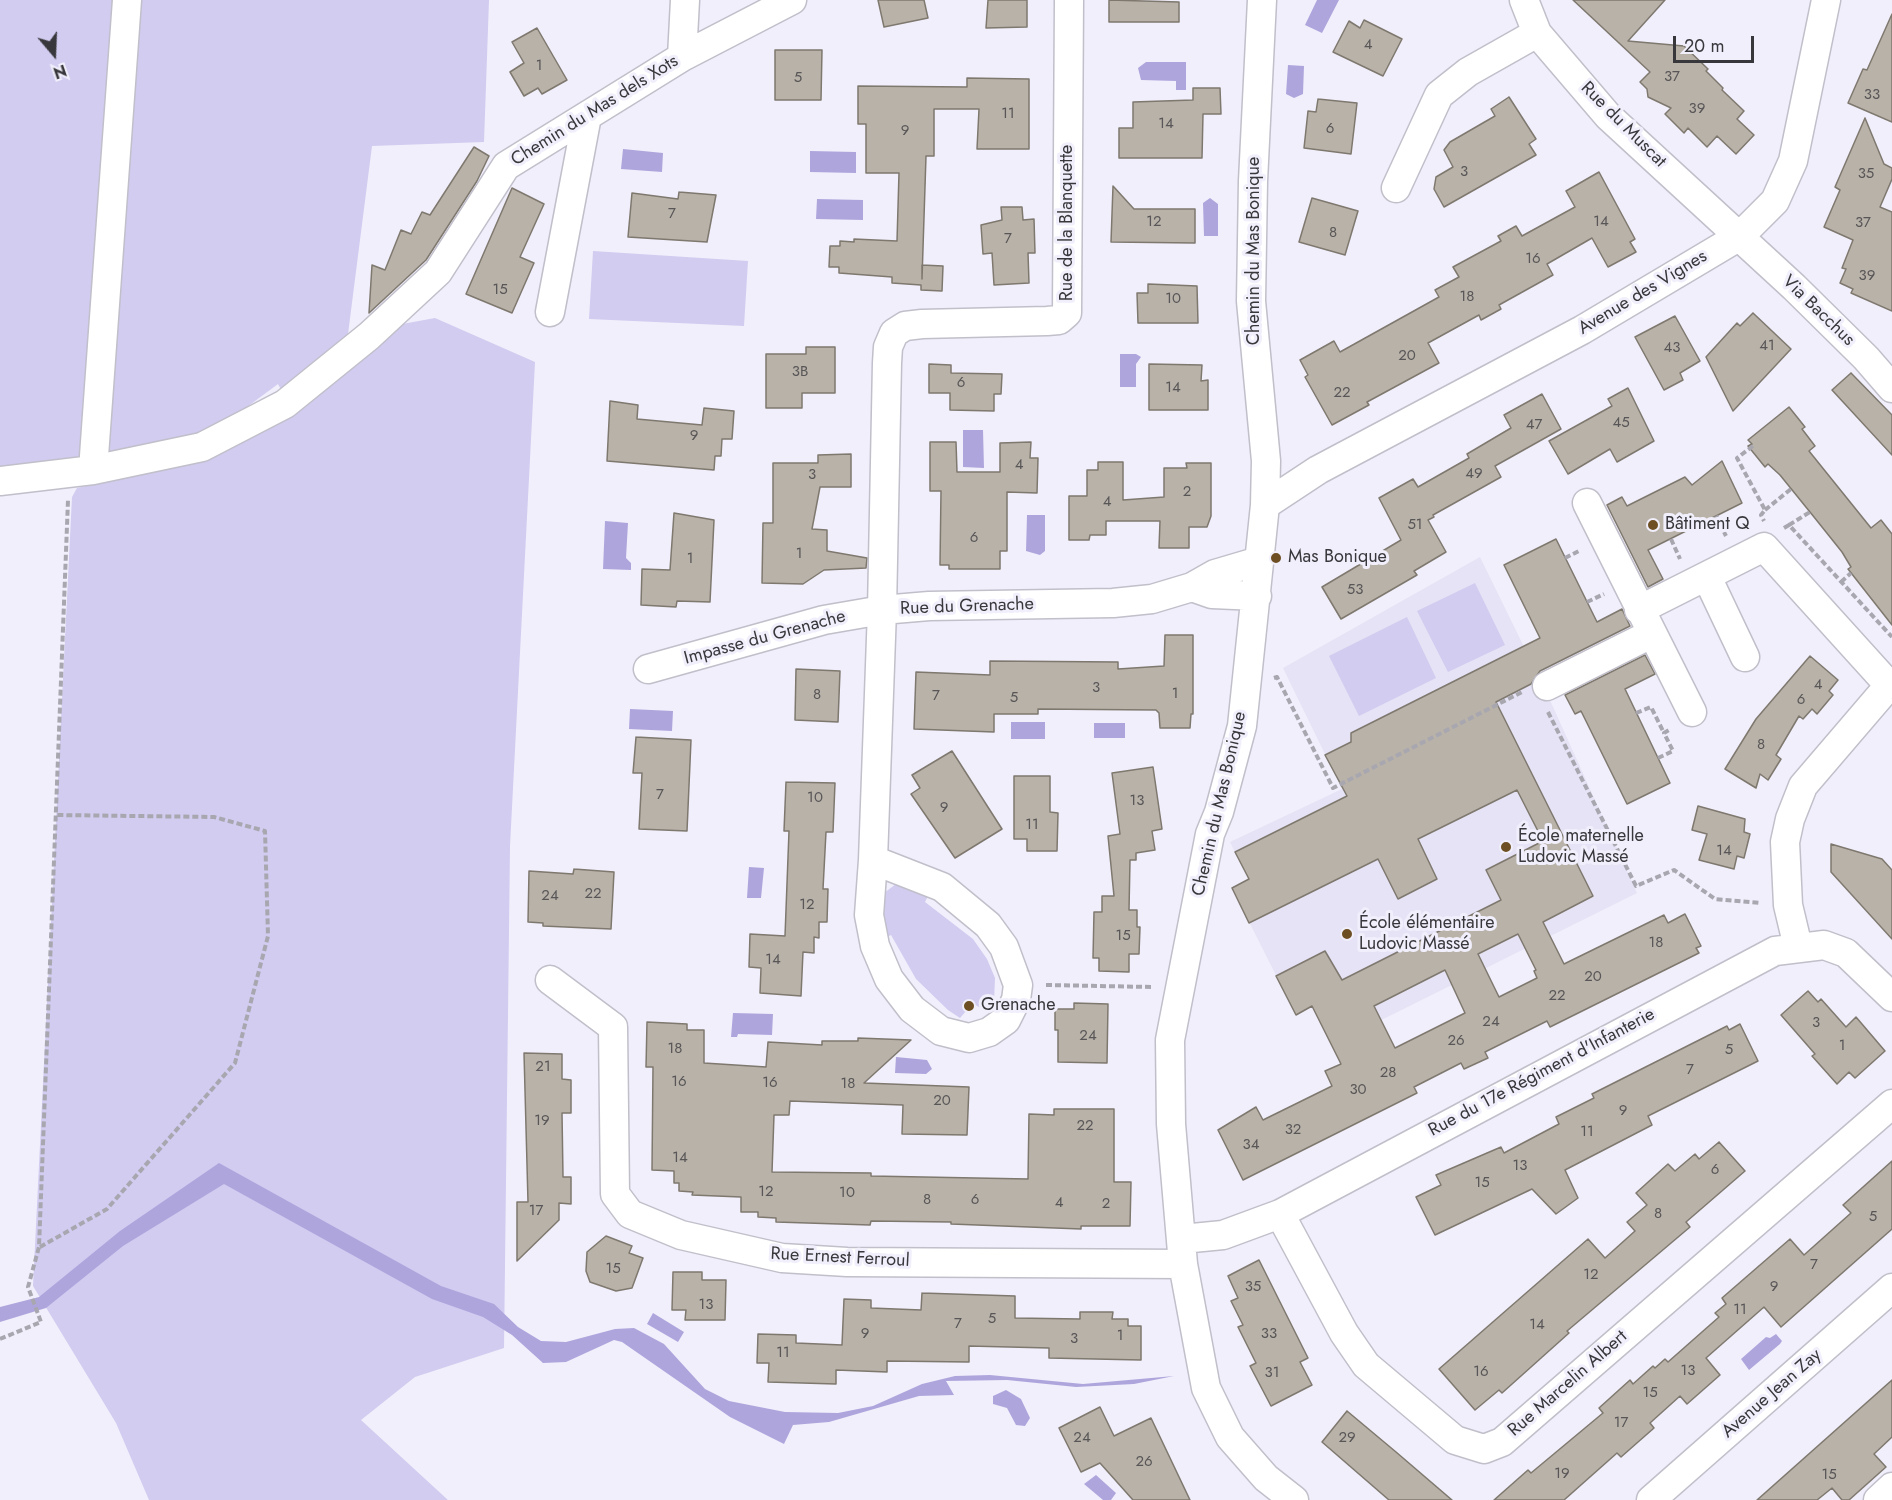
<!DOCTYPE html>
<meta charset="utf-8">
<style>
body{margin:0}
#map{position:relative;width:1892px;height:1500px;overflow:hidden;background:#f1effb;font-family:Jost,sans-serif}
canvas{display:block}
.north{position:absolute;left:24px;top:24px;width:60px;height:60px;-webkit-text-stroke:4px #f1effb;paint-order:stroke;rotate:161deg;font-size:16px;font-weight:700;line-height:24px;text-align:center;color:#38383c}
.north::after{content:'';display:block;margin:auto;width:21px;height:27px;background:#38383c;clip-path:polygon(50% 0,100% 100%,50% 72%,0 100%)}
.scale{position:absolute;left:1673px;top:36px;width:81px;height:27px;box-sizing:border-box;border:3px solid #38383c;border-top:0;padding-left:8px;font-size:18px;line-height:21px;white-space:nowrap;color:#38383c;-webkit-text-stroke:4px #f1effb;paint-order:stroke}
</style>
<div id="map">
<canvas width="1892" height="1500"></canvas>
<div class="north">N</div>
<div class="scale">20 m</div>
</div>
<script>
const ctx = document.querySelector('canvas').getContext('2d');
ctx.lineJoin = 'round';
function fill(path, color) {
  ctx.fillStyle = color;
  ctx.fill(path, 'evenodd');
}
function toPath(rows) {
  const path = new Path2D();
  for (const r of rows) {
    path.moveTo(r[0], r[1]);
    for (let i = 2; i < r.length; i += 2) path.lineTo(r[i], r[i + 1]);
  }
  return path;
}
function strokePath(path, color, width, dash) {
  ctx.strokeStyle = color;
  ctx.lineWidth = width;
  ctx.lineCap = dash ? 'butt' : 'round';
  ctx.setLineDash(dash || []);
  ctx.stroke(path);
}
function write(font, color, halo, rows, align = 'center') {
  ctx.font = font + ' Jost,sans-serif';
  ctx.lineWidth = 6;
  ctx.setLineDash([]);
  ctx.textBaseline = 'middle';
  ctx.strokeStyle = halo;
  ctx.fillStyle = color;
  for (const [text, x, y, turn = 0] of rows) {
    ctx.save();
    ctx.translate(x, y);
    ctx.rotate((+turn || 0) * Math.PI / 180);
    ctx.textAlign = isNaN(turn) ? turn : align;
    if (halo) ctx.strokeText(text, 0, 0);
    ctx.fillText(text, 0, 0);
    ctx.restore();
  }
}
const built = toPath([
 [1480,557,1549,698,1637,893,1331,1045,1312,1007,1296,1015,1232,888,1248,879,1230,842,1342,789,1283,668]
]);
const green = toPath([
 [0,0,489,0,484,142,372,146,348,334,435,318,535,362,510,846,504,1348,415,1377,361,1420,448,1500,149,1500,116,1423,33,1286,72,497,77,488,207,459,294,413,278,384,205,438,62,462,0,469],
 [593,251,748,261,744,326,589,319],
 [1475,583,1505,645,1448,672,1417,611],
 [1407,617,1436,678,1359,716,1329,656],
 [896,884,930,892,925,902,973,939,987,959,995,978,994,1002,986,1011,967,1000,962,1006,967,1010,960,1018,948,1010,916,979,891,935,881,940,880,896]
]);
const water = toPath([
 [1317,0,1339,0,1322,33,1305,25],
 [1146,62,1186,62,1186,90,1176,90,1176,81,1141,80,1138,68],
 [1288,65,1304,66,1303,94,1294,98,1286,94],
 [623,149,663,153,662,172,621,169],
 [810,151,856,152,856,173,810,172],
 [1210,198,1218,204,1218,236,1204,236,1203,203],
 [817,199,863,200,863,220,816,219],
 [1120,354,1136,354,1141,357,1136,364,1136,387,1120,387],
 [963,430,983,430,984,468,963,467],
 [1027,515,1045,515,1045,551,1040,555,1026,551],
 [605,521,628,523,626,558,631,563,631,570,603,569],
 [630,709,673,711,672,731,629,729],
 [1011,722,1045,722,1045,739,1011,739],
 [1094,723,1125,723,1125,738,1094,738],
 [749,867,764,868,761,898,747,898],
 [733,1013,773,1014,772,1035,738,1034,737,1037,731,1037],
 [896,1057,927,1060,932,1069,926,1074,895,1073],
 [219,1163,441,1286,494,1304,518,1327,541,1341,566,1342,615,1329,634,1328,664,1344,705,1389,729,1401,785,1412,838,1413,873,1406,922,1384,955,1376,990,1375,1083,1384,1174,1376,1134,1384,1076,1387,1007,1380,946,1381,954,1395,919,1396,829,1422,793,1425,784,1444,730,1417,622,1342,614,1340,566,1362,543,1363,512,1335,483,1317,432,1299,224,1184,123,1246,46,1308,0,1322,0,1307,39,1297,120,1231],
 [653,1313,684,1332,678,1342,647,1324],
 [1776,1334,1782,1341,1780,1344,1749,1370,1741,1359,1766,1337,1770,1338],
 [1006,1390,1021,1399,1030,1418,1025,1426,1016,1425,1007,1408,993,1404,993,1396],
 [1096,1475,1116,1493,1111,1500,1103,1500,1084,1484]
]);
const building = toPath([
 [878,0,924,0,928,18,884,27,878,0],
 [988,0,1027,0,1027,27,986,28,988,0],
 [1109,0,1179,2,1179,22,1109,22,1109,0],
 [1573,0,1665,0,1628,41,1684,46,1708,69,1706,71,1723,88,1722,90,1744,111,1737,119,1754,135,1736,154,1717,136,1707,147,1688,128,1684,133,1665,114,1671,108,1648,97,1647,89,1640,82,1650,72,1573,0],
 [1892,14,1892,122,1848,103,1863,69,1867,70,1892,14],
 [1364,20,1402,39,1383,76,1333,52,1349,21,1360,28,1364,20],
 [537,28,567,80,542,94,538,88,524,96,510,72,524,63,512,42,537,28],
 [775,50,822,50,821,100,775,100,775,50],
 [967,78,1029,79,1029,149,977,149,979,109,934,109,934,156,926,156,922,279,922,265,943,266,942,291,921,290,921,285,892,283,892,277,839,273,839,267,829,267,830,246,840,246,840,241,854,242,854,239,897,241,899,173,866,173,866,124,858,124,858,86,967,87,967,78],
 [1193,88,1220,88,1221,114,1203,114,1202,158,1119,158,1119,128,1133,128,1133,102,1193,100,1193,88],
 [1509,97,1536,139,1529,144,1536,155,1444,207,1434,189,1436,177,1453,167,1444,150,1450,142,1495,116,1491,109,1509,97],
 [1318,99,1357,103,1351,154,1304,148,1308,111,1316,112,1318,99],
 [1865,118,1884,164,1892,168,1892,179,1880,207,1892,212,1892,311,1851,293,1853,289,1840,283,1846,269,1842,268,1853,240,1824,227,1840,190,1835,187,1865,118],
 [474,147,489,156,477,181,426,260,369,313,372,265,385,270,401,230,411,234,422,212,430,215,474,147],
 [1599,172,1635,239,1630,242,1636,252,1608,267,1592,238,1547,264,1553,275,1499,305,1501,309,1481,320,1479,315,1428,343,1439,363,1367,402,1369,405,1332,425,1305,377,1308,375,1300,360,1334,341,1340,352,1439,297,1435,290,1459,277,1453,267,1501,241,1498,236,1516,226,1522,236,1575,207,1566,191,1599,172],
 [1113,186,1134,209,1195,209,1195,243,1111,242,1113,186],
 [512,188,544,204,520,257,534,263,512,313,466,294,512,188],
 [679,192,716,195,707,242,628,237,632,193,678,199,679,192],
 [1312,198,1358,211,1345,255,1299,242,1312,198],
 [1001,207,1022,207,1023,220,1034,219,1035,253,1028,253,1029,283,994,285,992,253,983,254,981,225,1002,220,1001,207],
 [1148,284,1197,286,1198,323,1138,323,1137,293,1148,293,1148,284],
 [1753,313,1791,349,1733,411,1706,357,1737,323,1740,326,1753,313],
 [1675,316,1700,361,1680,373,1683,380,1664,390,1635,337,1675,316],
 [806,347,835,347,835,393,802,393,802,408,766,408,766,354,806,354,806,347],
 [929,364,951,365,951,373,1002,374,1001,394,994,394,994,411,950,410,950,393,929,393,929,364],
 [1149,364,1202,365,1201,381,1208,380,1208,410,1149,410,1149,364],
 [1851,373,1892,415,1892,455,1832,390,1851,373],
 [1628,388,1654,441,1617,462,1610,449,1568,474,1549,441,1612,406,1608,399,1628,388],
 [1542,394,1561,429,1495,466,1501,477,1433,515,1434,517,1428,520,1446,552,1414,571,1417,575,1341,619,1322,587,1401,540,1379,498,1413,479,1418,487,1469,458,1467,454,1511,428,1504,415,1542,394],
 [610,401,638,405,637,419,702,425,704,408,734,411,732,439,722,439,721,456,715,456,714,470,607,461,610,401],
 [1789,407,1805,427,1802,429,1815,446,1809,451,1871,528,1881,520,1892,534,1892,625,1848,569,1851,567,1842,552,1814,517,1780,475,1768,464,1765,467,1748,446,1752,444,1748,440,1789,407],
 [930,442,956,442,957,472,1000,472,1000,443,1031,442,1030,458,1038,458,1037,493,1007,492,1007,551,1000,551,1000,569,949,569,949,565,940,565,941,491,930,491,930,442],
 [851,454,851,487,820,487,812,529,827,530,827,551,867,558,866,568,824,570,803,584,762,583,763,523,773,523,773,463,818,463,818,455,851,454],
 [1722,461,1742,503,1648,550,1663,579,1648,587,1607,505,1622,497,1627,506,1685,477,1692,485,1722,461],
 [1098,462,1123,462,1123,500,1164,497,1164,468,1187,468,1186,463,1211,463,1211,516,1207,527,1189,527,1189,548,1159,548,1160,521,1106,521,1106,535,1090,535,1089,540,1069,540,1069,496,1087,496,1087,470,1098,470,1098,462],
 [674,513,714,520,710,602,677,601,676,607,641,605,642,569,670,570,674,513],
 [1556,539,1597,622,1622,609,1630,626,1540,671,1531,684,1496,702,1593,896,1543,922,1564,964,1664,915,1668,923,1685,914,1701,946,1696,948,1699,953,1550,1027,1547,1021,1485,1052,1488,1058,1464,1069,1461,1063,1414,1087,1417,1093,1243,1180,1218,1130,1256,1107,1263,1120,1332,1086,1325,1071,1341,1064,1312,1006,1296,1015,1276,976,1325,951,1342,980,1501,900,1486,870,1543,841,1517,790,1418,839,1437,879,1398,899,1378,859,1249,923,1232,888,1249,879,1235,852,1347,796,1325,755,1351,742,1351,733,1540,638,1504,565,1556,539],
 [1518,934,1536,970,1534,971,1537,978,1499,997,1478,954,1518,934],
 [1445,970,1465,1013,1395,1048,1374,1006,1445,970],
 [1165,635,1193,635,1193,714,1191,714,1190,728,1160,728,1159,713,1156,710,1038,709,1038,714,994,714,994,732,914,729,916,672,990,675,990,661,1118,662,1118,669,1164,666,1165,635],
 [1645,655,1655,674,1625,689,1670,783,1627,804,1581,711,1575,714,1565,695,1645,655],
 [1810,656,1838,680,1829,691,1833,695,1817,714,1812,709,1803,719,1799,716,1776,755,1781,759,1768,780,1760,774,1756,788,1725,769,1756,719,1810,656],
 [796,669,840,671,838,722,795,720,796,669],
 [636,737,691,740,687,831,639,829,642,773,633,773,636,737],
 [952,751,1002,829,955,858,911,794,920,788,912,775,952,751],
 [1153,767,1162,829,1152,831,1155,850,1136,853,1136,860,1130,860,1129,910,1137,910,1137,927,1140,927,1139,954,1129,954,1129,972,1099,971,1099,958,1093,958,1094,912,1102,912,1102,896,1114,896,1108,836,1120,834,1112,773,1153,767],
 [1014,776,1050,776,1050,812,1058,813,1057,851,1027,851,1027,839,1014,839,1014,776],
 [786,782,835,783,833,832,826,832,823,889,828,889,827,922,819,922,819,938,814,937,814,953,803,952,801,996,760,993,761,968,749,967,750,934,785,936,789,831,784,831,786,782],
 [1698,806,1745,819,1744,832,1750,834,1744,858,1737,856,1734,869,1699,860,1707,834,1692,830,1698,806],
 [1831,844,1882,859,1892,870,1892,939,1831,872,1831,844],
 [574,869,614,872,611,929,543,926,543,923,528,922,529,871,573,874,574,869],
 [1808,991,1818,1002,1821,999,1846,1027,1856,1017,1885,1051,1855,1078,1849,1072,1837,1084,1812,1056,1815,1054,1781,1015,1808,991],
 [1074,1003,1108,1004,1107,1063,1058,1062,1058,1030,1055,1030,1055,1009,1074,1009,1074,1003],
 [647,1022,687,1024,687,1030,704,1030,704,1063,766,1067,768,1042,822,1045,822,1041,858,1041,858,1038,911,1040,864,1083,969,1087,967,1135,902,1134,903,1105,790,1101,789,1115,774,1115,772,1172,871,1173,871,1176,1028,1179,1029,1114,1054,1115,1054,1109,1114,1109,1114,1182,1131,1182,1130,1226,1081,1226,1081,1229,951,1224,951,1222,871,1221,870,1225,776,1222,776,1218,758,1217,758,1212,741,1212,741,1197,692,1195,693,1192,679,1191,679,1183,674,1183,674,1171,652,1170,653,1067,646,1067,647,1022],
 [1740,1024,1758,1061,1648,1116,1652,1125,1565,1170,1578,1198,1556,1214,1532,1189,1435,1235,1416,1197,1441,1185,1436,1175,1501,1147,1504,1153,1559,1124,1556,1117,1594,1098,1592,1094,1727,1026,1729,1030,1740,1024],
 [524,1053,562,1054,562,1079,571,1080,571,1113,562,1113,563,1177,571,1177,571,1204,559,1203,559,1220,517,1261,517,1202,528,1202,524,1053],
 [1719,1142,1745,1171,1686,1222,1690,1227,1567,1331,1569,1333,1502,1393,1499,1390,1475,1410,1439,1369,1588,1239,1605,1258,1635,1231,1627,1222,1647,1205,1636,1193,1668,1164,1675,1171,1695,1154,1699,1159,1719,1142],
 [1892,1161,1892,1229,1781,1327,1764,1307,1706,1358,1720,1375,1687,1404,1680,1396,1650,1423,1654,1428,1621,1457,1617,1453,1564,1500,1494,1500,1528,1470,1531,1473,1603,1413,1599,1408,1630,1380,1633,1384,1653,1366,1655,1368,1665,1359,1668,1362,1719,1317,1715,1313,1726,1304,1722,1298,1790,1239,1804,1255,1851,1213,1843,1205,1892,1161],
 [606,1236,632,1246,629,1253,643,1258,632,1288,616,1291,590,1282,586,1271,587,1252,606,1236],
 [1259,1260,1308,1358,1300,1362,1312,1385,1271,1406,1250,1366,1256,1363,1238,1327,1243,1325,1231,1301,1238,1298,1228,1276,1259,1260],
 [673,1272,702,1272,702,1280,726,1280,725,1320,685,1320,686,1310,672,1310,673,1272],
 [922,1293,1015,1296,1015,1318,1080,1319,1080,1312,1113,1312,1112,1319,1128,1319,1128,1326,1141,1326,1141,1360,1049,1358,1049,1348,969,1346,969,1362,887,1361,887,1372,836,1370,836,1384,768,1382,769,1363,757,1363,758,1334,796,1335,796,1343,842,1345,844,1299,871,1300,871,1308,921,1310,922,1293],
 [1892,1380,1892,1437,1874,1454,1886,1467,1849,1500,1842,1500,1832,1488,1817,1500,1757,1500,1892,1380],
 [1100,1407,1114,1436,1151,1418,1190,1500,1133,1500,1100,1463,1081,1472,1059,1428,1100,1407],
 [1347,1411,1396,1452,1452,1500,1389,1500,1322,1442,1347,1411]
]);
const path = toPath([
 [1753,446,1737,458,1765,510,1761,515,1764,521],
 [1765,510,1791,489],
 [1716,516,1726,536],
 [1789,525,1810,512],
 [1784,528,1789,525,1892,637],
 [1671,539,1680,559],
 [1565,558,1579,551],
 [1841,582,1851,573],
 [1587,602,1604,594],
 [1274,678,1277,677,1333,788,1522,692],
 [1548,712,1636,886,1674,870,1715,899,1760,903],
 [1636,713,1651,707,1664,733],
 [1658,758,1673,751,1664,733,1671,729],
 [1046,985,1152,987],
 [40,1247,107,1209,235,1063,268,936,265,831,214,817,56,815],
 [0,1339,41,1322,28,1287,39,1247,68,500]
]);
const minor = toPath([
 [1262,0,1253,181,1251,301,1266,461,1265,505,1242,726,1219,812,1210,834,1170,1040,1171,1124,1183,1264,1206,1388,1230,1437,1266,1478,1294,1500],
 [1524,0,1537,33,1608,116,1794,287,1866,358,1892,388],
 [682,57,685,0],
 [1396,188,1439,95,1468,72,1537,33],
 [550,312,587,116],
 [93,470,127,0],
 [0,481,93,470,202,447,285,404,369,336,438,272,506,166,682,57,792,0],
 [1587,503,1692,712],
 [1265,505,1318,470,1582,330,1740,236,1775,201,1793,161,1826,0],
 [1707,577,1745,657],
 [1192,587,1212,594,1257,596],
 [1639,610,1764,547,1889,685],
 [648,669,824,620,882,610,887,363,888,347,894,333,905,326,922,324,1047,321,1059,320,1067,313,1069,0],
 [1547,686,1651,634],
 [873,860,869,915,875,946,889,979,912,1009,941,1031,969,1038,989,1032,1006,1020,1016,1000,1018,985,1004,947,988,925,942,887,873,860,882,610,929,606,1113,603,1152,599,1192,587,1215,574,1259,561],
 [1798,947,1788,905,1785,842,1790,819,1803,786,1892,682],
 [550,980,613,1027,615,1194,630,1214,681,1235,782,1258,847,1262,1183,1264],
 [1280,1214,1344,1333,1366,1365,1455,1440,1484,1449,1502,1442,1892,1104],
 [1182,1239,1223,1235,1280,1214,1775,951,1824,945,1846,953,1892,997],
 [1651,1500,1892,1288],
 [1878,1500,1892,1487]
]);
const markers = [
 [1653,525,6,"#6d4f23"],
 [1276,558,6,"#6d4f23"],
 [1506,847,6,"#6d4f23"],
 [1347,934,6,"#6d4f23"],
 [969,1006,6,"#6d4f23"]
];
const numberNames = [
 ["4",1368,45],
 ["1",539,66],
 ["37",1672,77],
 ["5",798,78],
 ["33",1872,95],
 ["39",1697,109],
 ["11",1008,114],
 ["14",1166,124],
 ["6",1330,129],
 ["9",905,131],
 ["3",1464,172],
 ["35",1866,174],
 ["7",672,214],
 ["12",1154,222],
 ["14",1601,222],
 ["37",1863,223],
 ["8",1333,233],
 ["7",1008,239],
 ["16",1533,259],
 ["39",1867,276],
 ["15",500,290],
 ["18",1467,297],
 ["10",1173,299],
 ["41",1767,346],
 ["43",1672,348],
 ["20",1407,356],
 ["3B",800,372],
 ["6",961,383],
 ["14",1173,388],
 ["22",1342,393],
 ["45",1621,423],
 ["47",1534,425],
 ["9",694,436],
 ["4",1019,465],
 ["49",1474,474],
 ["3",812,475],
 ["2",1187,492],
 ["4",1107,502],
 ["51",1415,525],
 ["6",974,538],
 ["1",799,554],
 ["1",690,559],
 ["53",1355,590],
 ["4",1818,685],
 ["3",1096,688],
 ["1",1175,694],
 ["8",817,695],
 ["7",936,696],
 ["5",1014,698],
 ["6",1801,700],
 ["8",1761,745],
 ["7",660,795],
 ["10",815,798],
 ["13",1137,801],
 ["9",944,808],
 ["11",1032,825],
 ["14",1724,851],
 ["22",593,894],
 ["24",550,896],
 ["12",807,905],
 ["15",1123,936],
 ["18",1656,943],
 ["14",773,960],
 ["20",1593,977],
 ["22",1557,996],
 ["24",1491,1022],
 ["3",1816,1023],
 ["24",1088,1036],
 ["26",1456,1041],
 ["1",1842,1046],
 ["18",675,1049],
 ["5",1729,1050],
 ["21",543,1067],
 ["7",1690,1070],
 ["28",1388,1073],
 ["16",679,1082],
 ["16",770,1083],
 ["18",848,1084],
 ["30",1358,1090],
 ["20",942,1101],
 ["9",1623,1111],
 ["19",542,1121],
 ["22",1085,1126],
 ["32",1293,1130],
 ["11",1587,1132],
 ["34",1251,1145],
 ["14",680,1158],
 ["13",1520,1166],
 ["6",1715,1170],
 ["15",1482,1183],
 ["12",766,1192],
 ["10",847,1193],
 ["8",927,1200],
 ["6",975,1200],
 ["4",1059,1203],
 ["2",1106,1204],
 ["17",536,1211],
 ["8",1658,1214],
 ["5",1873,1217],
 ["7",1814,1265],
 ["15",613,1269],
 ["12",1591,1275],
 ["35",1253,1287],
 ["9",1774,1287],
 ["13",706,1305],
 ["11",1740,1310],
 ["5",992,1319],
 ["7",958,1324],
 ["14",1537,1325],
 ["9",865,1334],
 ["33",1269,1334],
 ["1",1120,1336],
 ["3",1074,1339],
 ["11",783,1353],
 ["13",1688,1371],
 ["16",1481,1372],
 ["31",1272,1373],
 ["15",1650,1393],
 ["17",1621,1423],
 ["24",1082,1438],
 ["29",1347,1438],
 ["26",1144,1462],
 ["19",1562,1474],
 ["15",1829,1475]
];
const streetNames = [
 ["Chemin du Mas dels Xots",595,111,-32],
 ["Rue du Muscat",1623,125,45],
 ["Rue de la Blanquette",1068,223,-90],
 ["Chemin du Mas Bonique",1255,251,-90],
 ["Avenue des Vignes",1643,293,-31],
 ["Via Bacchus",1818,311,44],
 ["Rue du Grenache",967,607,-2],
 ["Impasse du Grenache",765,638,-15],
 ["Chemin du Mas Bonique",1220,804,-77],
 ["Rue du 17e Régiment d'Infanterie",1542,1073,-28],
 ["Rue Ernest Ferroul",840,1258,3],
 ["Rue Marcelin Albert",1568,1384,-41],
 ["Avenue Jean Zay",1772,1394,-41]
];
const poiNames = [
 ["Bâtiment Q",1665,525],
 ["Mas Bonique",1288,558],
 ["École maternelle",1518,837],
 ["Ludovic Massé",1518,858],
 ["École élémentaire",1359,924],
 ["Ludovic Massé",1359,945],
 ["Grenache",981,1006]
];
fill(built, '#e5e3f5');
fill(green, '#d1ccf0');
fill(water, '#afa5dd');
fill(building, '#b9b2a9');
strokePath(building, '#7e786f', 1.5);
strokePath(minor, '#c1bfca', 31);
strokePath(path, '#a8a7b0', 4, [6, 3]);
strokePath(minor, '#fff', 28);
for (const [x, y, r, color] of markers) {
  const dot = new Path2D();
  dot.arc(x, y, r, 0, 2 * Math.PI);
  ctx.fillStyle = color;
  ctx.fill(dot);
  strokePath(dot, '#f1effb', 2);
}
write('15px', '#585657', null, numberNames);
write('18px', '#38383c', '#f1effb', streetNames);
write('18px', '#38383c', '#f1effb', poiNames, 'left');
</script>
